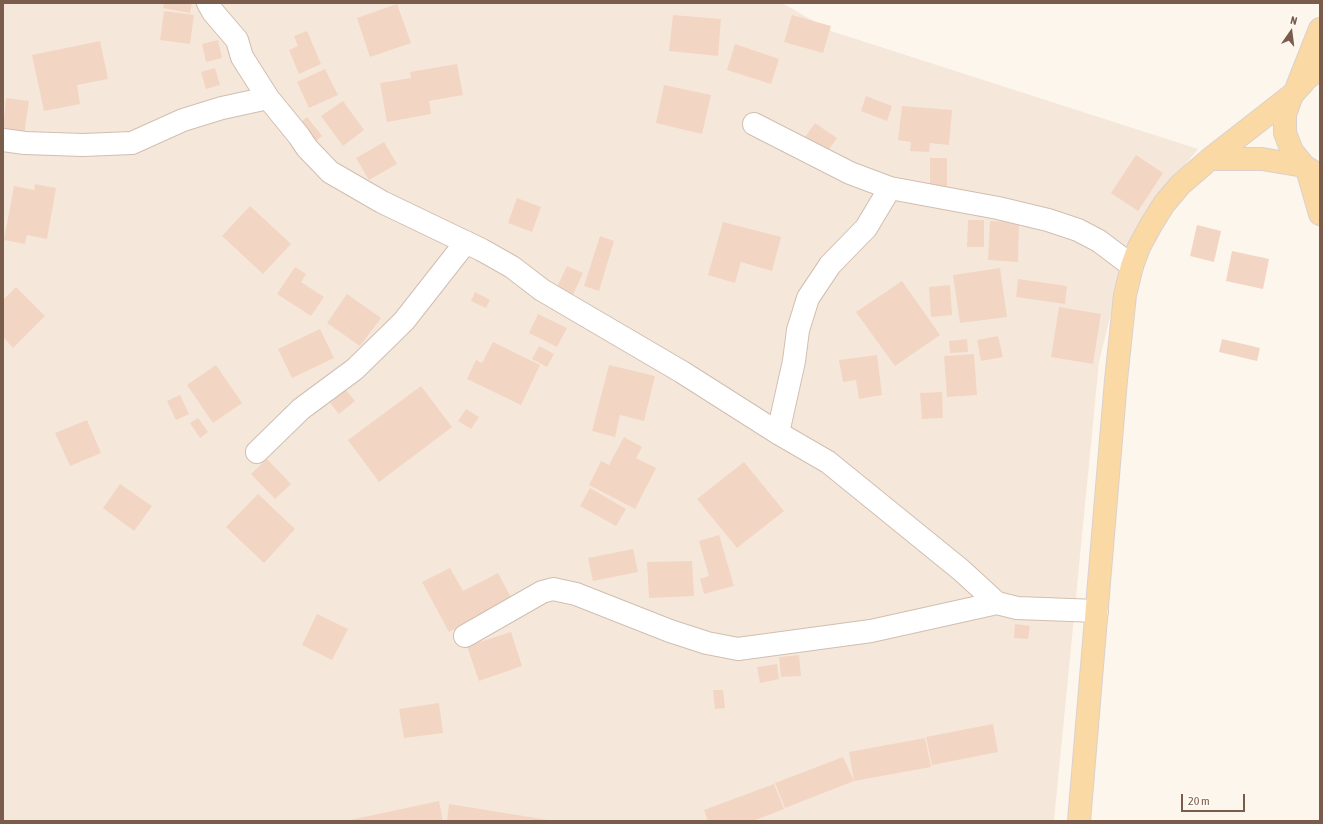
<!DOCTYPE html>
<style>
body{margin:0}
#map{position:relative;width:1323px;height:824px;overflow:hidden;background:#fdf6ec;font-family:"Asap Condensed",sans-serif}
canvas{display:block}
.frame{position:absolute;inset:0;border:4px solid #7a5c4d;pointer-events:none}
.north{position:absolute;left:1271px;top:12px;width:40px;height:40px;-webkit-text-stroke:3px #fffaf3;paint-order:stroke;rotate:14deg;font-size:11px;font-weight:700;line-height:16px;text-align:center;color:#7a5c4d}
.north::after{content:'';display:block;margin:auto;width:14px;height:18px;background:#7a5c4d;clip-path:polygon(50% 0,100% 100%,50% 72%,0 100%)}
.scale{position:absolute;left:1181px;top:794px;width:64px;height:18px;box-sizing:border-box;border:2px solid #7a5c4d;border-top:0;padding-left:5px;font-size:12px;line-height:14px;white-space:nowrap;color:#7a5c4d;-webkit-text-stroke:3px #fffaf3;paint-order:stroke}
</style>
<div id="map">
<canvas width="1323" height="824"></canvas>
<div class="frame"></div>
<div class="north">N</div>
<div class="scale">20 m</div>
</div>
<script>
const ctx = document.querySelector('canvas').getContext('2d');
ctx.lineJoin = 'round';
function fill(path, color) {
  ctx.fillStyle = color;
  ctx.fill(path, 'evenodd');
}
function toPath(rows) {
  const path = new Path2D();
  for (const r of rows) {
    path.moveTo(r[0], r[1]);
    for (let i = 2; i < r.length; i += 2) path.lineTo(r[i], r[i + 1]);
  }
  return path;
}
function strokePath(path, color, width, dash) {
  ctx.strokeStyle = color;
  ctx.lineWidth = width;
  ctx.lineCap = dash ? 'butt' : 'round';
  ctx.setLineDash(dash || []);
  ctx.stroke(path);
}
const residential = toPath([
 [3,3,782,3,831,31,1198,149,1141,219,1111,313,1099,362,1054,821,3,821]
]);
const building = toPath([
 [164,3,192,3,190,13,163,8],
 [397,4,411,43,370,57,357,18],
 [164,11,194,15,190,44,160,40],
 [673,15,721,19,718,56,669,51],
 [792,15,831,26,823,53,784,42],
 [307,31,321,64,299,74,289,50,298,46,294,36],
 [218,40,222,58,206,62,202,44],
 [100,41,108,79,77,85,80,104,44,111,32,55],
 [735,44,779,59,771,84,727,70],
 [457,64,463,95,429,101,431,114,387,122,380,83,411,78,410,72],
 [215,68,220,85,206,89,201,72],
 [325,69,338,95,309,108,297,82],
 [664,85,711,95,702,134,656,123],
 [866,96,892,106,887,121,861,111],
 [6,98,29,101,24,135,3,132],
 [343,101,364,130,343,146,321,116],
 [902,106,952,110,949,145,930,143,929,152,910,151,911,142,898,140],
 [307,117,322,136,310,146,295,127],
 [815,123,837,138,825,155,803,140],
 [384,142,397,164,369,180,356,158],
 [1136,155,1163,173,1138,211,1111,193],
 [930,158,947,158,947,186,930,186],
 [35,184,56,188,47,239,27,235,25,244,4,240,14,186,34,190],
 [517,198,541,207,532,232,508,223],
 [250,206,291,244,263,274,222,236],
 [968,220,984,220,984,247,967,247],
 [990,221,1019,222,1018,262,988,260],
 [723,222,781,237,772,271,741,262,735,283,708,275],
 [1197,225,1221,231,1214,262,1190,256],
 [600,236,614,241,599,291,584,286],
 [1232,251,1269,259,1263,289,1226,281],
 [567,266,583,273,571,299,555,291],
 [295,267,306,274,301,282,324,297,311,316,277,294],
 [1000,268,1007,317,960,323,953,275],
 [1018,279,1067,286,1065,304,1016,297],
 [902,281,940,335,895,366,856,312],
 [950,285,952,315,931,317,929,287],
 [16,287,45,316,13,348,3,337,3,300],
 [475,292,490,300,486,308,471,301],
 [347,294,381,318,360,346,327,323],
 [1059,307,1101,314,1093,364,1051,357],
 [538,314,567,328,557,347,529,333],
 [320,329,334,358,292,378,278,349],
 [998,336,1003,357,981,361,977,340],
 [967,339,968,352,950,353,949,341],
 [1222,339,1260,348,1257,361,1219,352],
 [493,342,540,365,521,405,467,379,476,360,482,363],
 [539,346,554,354,547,367,532,359],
 [974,354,977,395,947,397,944,356],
 [877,355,882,395,859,399,856,380,843,382,839,360],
 [216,365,242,403,213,423,187,385],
 [609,365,655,376,644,421,620,415,615,437,592,431],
 [421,386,452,427,379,482,348,440],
 [346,390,355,401,339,414,330,403],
 [942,392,943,418,922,419,920,393],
 [180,395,189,414,176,420,167,401],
 [466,409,479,417,471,429,458,421],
 [198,418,208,432,200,438,190,423],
 [87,420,101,453,70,466,55,433],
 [624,437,642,447,636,458,656,468,635,509,589,485,601,461,609,465],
 [267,459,291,484,275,499,251,474],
 [744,462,784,511,737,548,697,499],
 [120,484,152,506,134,531,103,508],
 [590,488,626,509,616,526,580,506],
 [258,494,295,529,264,563,226,527],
 [719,535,734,586,704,594,700,579,709,576,699,541],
 [633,549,638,572,593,581,588,558],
 [692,561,694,596,649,598,647,562],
 [450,568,463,591,498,573,512,599,449,632,422,582],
 [317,614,348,629,332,660,302,645],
 [1015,624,1030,626,1028,639,1014,638],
 [511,632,522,666,479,681,467,646],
 [799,655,801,676,781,677,779,657],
 [777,664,779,679,760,683,757,667],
 [713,690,723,690,725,708,715,709],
 [439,703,443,733,404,738,399,709],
 [993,724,998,752,932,765,926,737],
 [925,738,931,767,854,781,849,752],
 [843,757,854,781,785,808,775,783],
 [774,784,784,809,753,821,708,821,704,810],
 [439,801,443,821,350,821,350,820],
 [449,804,548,820,548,821,447,821]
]);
const minor = toPath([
 [208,3,213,12,237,40,242,57,268,98,299,136,307,148,330,172,382,202,482,250,512,267,542,290,682,372,778,433,828,462,961,570,997,603,1017,608,1097,611],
 [754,124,850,173,890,188,998,208,1048,220,1078,230,1099,241,1132,266],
 [3,140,25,143,83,145,132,143,183,120,222,108,268,98],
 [778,433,794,361,798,330,808,298,830,265,866,228,890,188],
 [257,452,301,409,355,369,404,321,466,242],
 [465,636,542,592,553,589,576,594,670,631,707,643,738,649,871,631,997,603]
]);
const major = toPath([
 [1320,70,1308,77,1292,95,1285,114,1285,133,1292,151,1304,166,1320,176],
 [1297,87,1320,29],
 [1210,159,1262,159,1304,166],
 [1307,169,1320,214],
 [1079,821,1116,380,1125,295,1132,266,1139,247,1151,225,1164,204,1180,185,1210,159,1292,95]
]);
fill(residential, '#f5e8da');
fill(building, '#f3d5c3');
strokePath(minor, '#d1beb0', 24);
strokePath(major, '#dad1cd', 24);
strokePath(minor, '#fff', 22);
strokePath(major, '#fbd9a5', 22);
</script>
